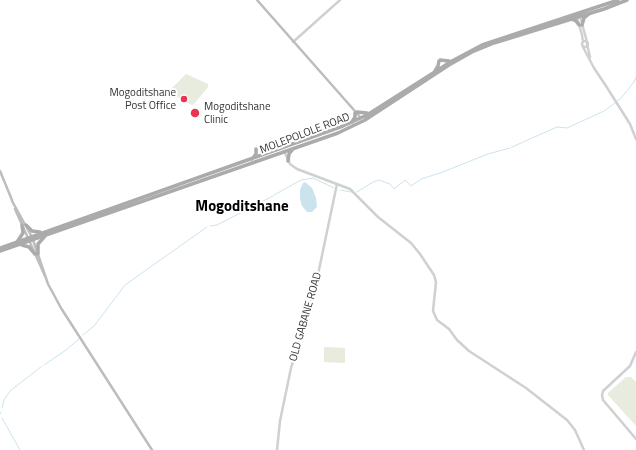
<!DOCTYPE html>
<style>
body{margin:0}
canvas{display:block;background:#fff}
</style>
<canvas width="636" height="450"></canvas>
<script>
const ctx = document.querySelector('canvas').getContext('2d');
ctx.lineJoin = 'round';
function fill(path, color) {
  ctx.fillStyle = color;
  ctx.fill(path, 'evenodd');
}
function toPath(rows) {
  const path = new Path2D();
  for (const r of rows) {
    if (r.length === 3) {
      path.moveTo(r[0] + r[2], r[1]);
      path.arc(r[0], r[1], r[2], 0, 2 * Math.PI);
      continue;
    }
    path.moveTo(r[0], r[1]);
    for (let i = 2; i < r.length; i += 2) path.lineTo(r[i], r[i + 1]);
  }
  return path;
}
function strokePath(path, color, width, dash) {
  ctx.strokeStyle = color;
  ctx.lineWidth = width;
  ctx.lineCap = dash ? 'butt' : 'round';
  ctx.setLineDash(dash || []);
  ctx.stroke(path);
}
function write(font, color, halo, rows, align = 'center') {
  ctx.font = font + ' "Titillium Web",sans-serif';
  ctx.lineWidth = 4;
  ctx.setLineDash([]);
  ctx.textBaseline = 'middle';
  ctx.strokeStyle = halo;
  ctx.fillStyle = color;
  for (const [text, x, y, turn = 0] of rows) {
    ctx.save();
    ctx.translate(x, y);
    ctx.rotate((+turn || 0) * Math.PI / 180);
    ctx.textAlign = isNaN(turn) ? turn : align;
    if (halo) ctx.strokeText(text, 0, 0);
    ctx.fillText(text, 0, 0);
    ctx.restore();
  }
}
const green = toPath([
 [186,74,208,84,208,87,194,104,192,105,170,93,170,90],
 [324,347,345,348,345,363,324,362],
 [626,377,631,377,636,382,636,426,608,395,608,393]
]);
const water = toPath([
 [305,182,312,188,316,198,317,207,312,212,307,212,302,206,300,199,300,190,303,183]
]);
const stream = toPath([
 [617,101,622,97,634,82,636,77],
 [512,147,557,127,567,128,604,111,615,103],
 [340,190,351,192],
 [357,192,373,182,379,180,390,184,394,189,405,180,411,186,421,179,440,173,488,154,510,148],
 [274,195,301,180,313,178,334,188],
 [210,226,217,225,273,196],
 [83,335,94,326,125,285,207,227],
 [44,365,66,350,79,339],
 [2,408,4,400,10,391,42,366],
 [0,414,1,412],
 [2,418,20,450]
]);
const tertiary = toPath([
 [580,16,587,42],
 [577,17,582,35,583,42],
 [585,44,3],
 [293,42,340,0],
 [587,44,590,57],
 [583,47,594,68,606,86,630,124,636,139],
 [284,151,290,164,297,169,350,189,378,217,411,243,420,254,434,275,436,282,433,311,437,320,449,329,457,340,469,351,526,388,567,420,575,430,584,450],
 [636,352,630,366,603,391,602,395,603,400,636,439],
 [277,450,280,421,291,368,316,284,337,184]
]);
const secondary = toPath([
 [257,0,361,118],
 [0,171,12,200],
 [12,201,32,237,48,284,61,308,152,450],
 [15,209,45,276]
]);
const primary = toPath([
 [571,19,576,21,579,25],
 [582,25,584,18,589,14],
 [440,60,449,61],
 [435,71,438,66,439,61],
 [357,112,367,113],
 [352,122,355,117,355,113],
 [252,159,256,154,256,149],
 [288,161,289,154,293,149],
 [26,225,32,231,40,232],
 [17,242,23,233,22,225],
 [22,245,29,247,35,254],
 [0,248,343,126,367,115,452,61,482,45,618,0],
 [0,251,338,133,365,120,449,65,472,52,494,43,604,9,627,0],
 [38,254,38,244,45,236]
]);
const markers = [
 [184,99,4,"#ec3352"],
 [195,113,5,"#ec3352"]
];
const poiNames = [
 ["Mogoditshane",176,93],
 ["Post Office",176,106],
 ["Mogoditshane",204,107,"left"],
 ["Clinic",204,120,"left"]
];
const streetNames = [
 ["MOLEPOLOLE ROAD",305,134,-21],
 ["OLD GABANE ROAD",306,317,-74]
];
const districtNames = [
 ["Mogoditshane",242,207]
];
fill(green, '#e7ecde');
fill(water, '#cbe3ed');
strokePath(stream, '#cbe3ed', 1);
strokePath(tertiary, '#d0d0d0', 2.5);
strokePath(secondary, '#bdbdbd', 2.5);
strokePath(primary, '#ababab', 3.5);
for (const [x, y, r, color] of markers) {
  const dot = new Path2D();
  dot.arc(x, y, r, 0, 2 * Math.PI);
  ctx.fillStyle = color;
  ctx.fill(dot);
  strokePath(dot, '#fff', 1.5);
}
write('11px', '#333', '#fff', poiNames, 'right');
write('11px', '#333', '#fff', streetNames);
write('bold 15px', '#000', '#fff', districtNames);
</script>
